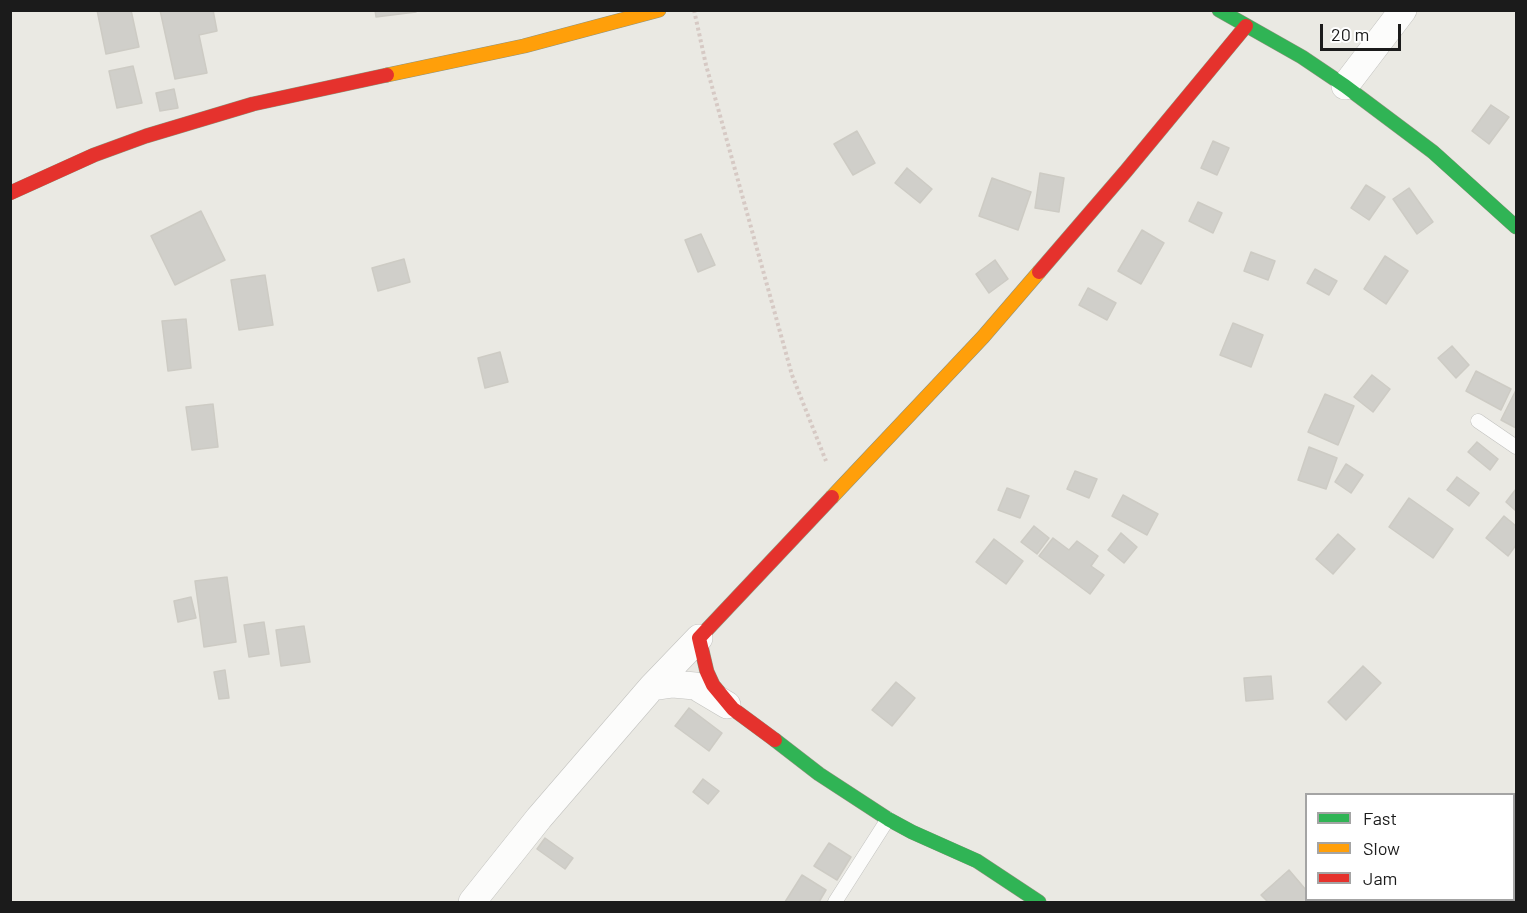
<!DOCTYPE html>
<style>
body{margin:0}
#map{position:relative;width:1527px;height:913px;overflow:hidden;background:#eae9e3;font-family:Barlow,sans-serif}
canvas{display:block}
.frame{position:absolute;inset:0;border:12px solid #1b1b1b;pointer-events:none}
.legend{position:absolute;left:1305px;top:793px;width:210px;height:108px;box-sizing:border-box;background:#fff;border:2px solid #a4a4a4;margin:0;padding:8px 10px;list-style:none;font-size:18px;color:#1b1b1b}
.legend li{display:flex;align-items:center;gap:12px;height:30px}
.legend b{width:30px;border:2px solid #a4a4a4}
.scale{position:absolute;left:1320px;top:24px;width:81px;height:27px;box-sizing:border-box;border:3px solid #1b1b1b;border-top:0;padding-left:8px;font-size:18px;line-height:21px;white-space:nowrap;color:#1b1b1b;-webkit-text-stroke:4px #fff;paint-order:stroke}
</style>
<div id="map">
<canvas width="1527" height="913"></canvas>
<div class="frame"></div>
<ul class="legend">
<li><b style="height:8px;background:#30b455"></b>Fast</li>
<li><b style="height:8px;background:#ff9f0a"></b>Slow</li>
<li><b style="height:8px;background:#e5322d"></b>Jam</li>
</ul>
<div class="scale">20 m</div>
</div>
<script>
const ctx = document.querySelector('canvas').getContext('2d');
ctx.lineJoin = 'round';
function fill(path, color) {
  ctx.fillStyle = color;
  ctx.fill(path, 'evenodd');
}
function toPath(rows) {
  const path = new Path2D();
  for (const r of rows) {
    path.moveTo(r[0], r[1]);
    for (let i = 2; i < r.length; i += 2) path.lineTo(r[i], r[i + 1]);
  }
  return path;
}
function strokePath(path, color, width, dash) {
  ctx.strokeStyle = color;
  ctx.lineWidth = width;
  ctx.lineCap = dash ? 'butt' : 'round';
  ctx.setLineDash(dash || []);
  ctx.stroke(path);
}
const building = toPath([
 [97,10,131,10,139,47,106,54,97,10],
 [160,10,213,10,217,31,199,35,207,73,175,79,160,10],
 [375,10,416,10,416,12,376,17,375,10],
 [133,66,142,103,117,108,109,71,133,66],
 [174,89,178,108,160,111,156,93,174,89],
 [1491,105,1509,117,1489,144,1472,131,1491,105],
 [857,131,875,163,853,175,834,144,857,131],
 [1213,141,1229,148,1217,175,1201,168,1213,141],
 [907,168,932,189,920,203,895,183,907,168],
 [1040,173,1064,178,1059,212,1035,208,1040,173],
 [992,178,1031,192,1018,230,979,216,992,178],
 [1366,185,1385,197,1369,220,1351,208,1366,185],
 [1409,188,1433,222,1417,234,1393,199,1409,188],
 [1198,202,1222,213,1213,233,1189,221,1198,202],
 [201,211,225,260,175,285,151,236,201,211],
 [1142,230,1164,243,1141,284,1118,271,1142,230],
 [701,234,715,265,698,272,685,240,701,234],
 [1251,252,1275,261,1268,280,1244,271,1251,252],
 [1385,256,1408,271,1386,304,1364,289,1385,256],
 [404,259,410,282,378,291,372,268,404,259],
 [995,260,1008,279,989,293,976,274,995,260],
 [1315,269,1337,281,1329,295,1307,283,1315,269],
 [265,275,273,325,239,330,231,280,265,275],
 [1088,288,1116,303,1107,320,1079,305,1088,288],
 [186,319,191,368,168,371,162,321,186,319],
 [1233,323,1263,335,1251,367,1220,355,1233,323],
 [1452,346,1469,365,1456,378,1438,358,1452,346],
 [500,352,508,382,485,388,478,358,500,352],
 [1476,371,1511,389,1501,410,1466,391,1476,371],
 [1372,375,1390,389,1373,412,1354,397,1372,375],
 [1516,390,1516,428,1501,420,1516,390],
 [1325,394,1354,406,1338,445,1308,432,1325,394],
 [213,404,218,447,192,450,186,407,213,404],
 [1477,442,1498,459,1490,470,1468,452,1477,442],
 [1309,447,1337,458,1326,489,1298,480,1309,447],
 [1346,464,1363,475,1351,493,1335,482,1346,464],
 [1075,471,1097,479,1089,498,1067,489,1075,471],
 [1457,477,1479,493,1469,506,1447,490,1457,477],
 [1007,488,1029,496,1020,518,998,510,1007,488],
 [1516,489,1516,511,1506,502,1516,489],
 [1123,495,1158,514,1147,535,1112,516,1123,495],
 [1409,498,1453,529,1433,558,1389,527,1409,498],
 [1504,516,1516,526,1516,545,1508,556,1486,538,1504,516],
 [1034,526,1049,538,1037,554,1021,542,1034,526],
 [1121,533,1137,547,1124,563,1108,550,1121,533],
 [1338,534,1355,549,1333,574,1316,559,1338,534],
 [1053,538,1069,550,1077,541,1098,556,1091,566,1104,575,1090,594,1039,556,1053,538],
 [994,539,1023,561,1006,584,976,562,994,539],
 [227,577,236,642,204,647,195,581,227,577],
 [191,597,196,618,178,622,174,601,191,597],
 [264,622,269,654,249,657,244,625,264,622],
 [304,626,310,662,281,666,276,630,304,626],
 [1363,666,1381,683,1346,720,1328,702,1363,666],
 [225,670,229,698,219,699,214,672,225,670],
 [1271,676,1273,699,1246,701,1244,678,1271,676],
 [896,682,915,698,892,726,872,710,896,682],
 [689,708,722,733,709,751,675,726,689,708],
 [703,779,719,791,708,804,693,792,703,779],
 [545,838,573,858,565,869,537,849,545,838],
 [829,843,851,857,837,880,814,866,829,843],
 [1289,870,1306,890,1306,900,1315,900,1317,902,1268,902,1261,895,1289,870],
 [802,875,826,890,819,902,785,902,802,875]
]);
const path = toPath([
 [694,10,706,65,792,375,826,461]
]);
const lane = toPath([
 [1478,421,1516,447],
 [835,902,888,819]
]);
const street = toPath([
 [1345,86,1403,10],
 [652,687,673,684,695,686,727,705],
 [472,902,539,818,652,687,699,638]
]);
const fast = toPath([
 [1219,10,1302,57,1345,86,1433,152,1516,227],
 [775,740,819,774,888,819,912,832,977,861,1039,902]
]);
const slow = toPath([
 [387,75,524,46,659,10],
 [832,497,983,337,1039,272]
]);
const jam = toPath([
 [10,193,94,155,146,136,253,104,387,75],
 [1039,272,1126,171,1246,26],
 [775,740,733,709,713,685,707,672,699,638,832,497]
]);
fill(building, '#d0cfca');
strokePath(building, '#cdcbc4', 1.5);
strokePath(lane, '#c2c2bf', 15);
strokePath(street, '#c2c2bf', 28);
strokePath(fast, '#8e937c', 15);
strokePath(slow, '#8e937c', 15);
strokePath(jam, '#8e937c', 15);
strokePath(path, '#d6c9c4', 4, [3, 3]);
strokePath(lane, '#fcfcfb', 14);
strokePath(street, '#fcfcfb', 27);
strokePath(fast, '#30b455', 14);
strokePath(slow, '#ff9f0a', 14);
strokePath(jam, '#e5322d', 14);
</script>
